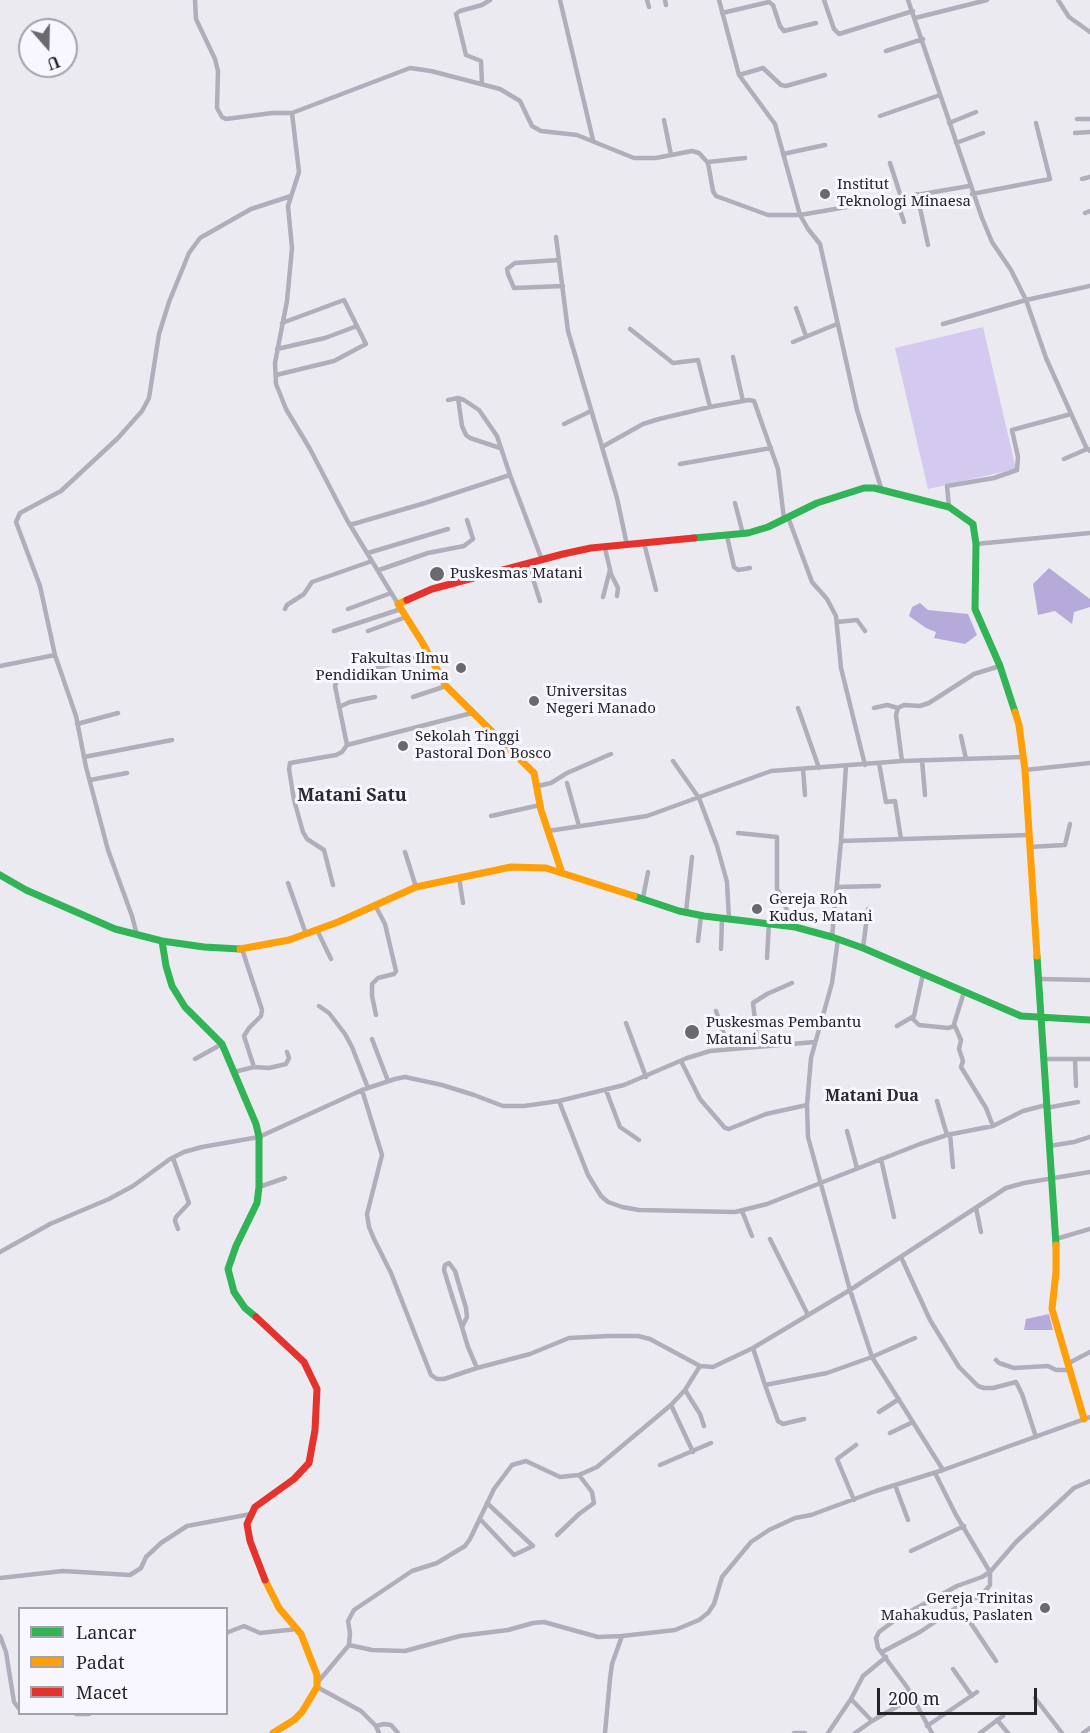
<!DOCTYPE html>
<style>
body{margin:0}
#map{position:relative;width:1090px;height:1733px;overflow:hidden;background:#ebeaf0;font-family:"Noto Serif",serif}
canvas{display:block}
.legend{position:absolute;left:18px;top:1607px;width:210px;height:108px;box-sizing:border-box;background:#f8f6fe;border:2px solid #a4a2a8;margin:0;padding:8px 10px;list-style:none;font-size:18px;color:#252427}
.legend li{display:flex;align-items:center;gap:12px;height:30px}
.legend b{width:30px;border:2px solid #a4a2a8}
.north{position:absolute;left:18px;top:18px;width:60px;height:60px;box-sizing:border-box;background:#f8f6fe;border:2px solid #a4a2a8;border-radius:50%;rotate:160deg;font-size:16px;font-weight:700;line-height:24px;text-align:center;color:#252427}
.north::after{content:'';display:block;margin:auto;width:21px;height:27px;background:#6a696d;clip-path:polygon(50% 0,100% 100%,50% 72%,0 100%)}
.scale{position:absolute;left:877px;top:1688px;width:160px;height:27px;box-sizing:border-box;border:3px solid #252427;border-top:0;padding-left:8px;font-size:18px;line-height:21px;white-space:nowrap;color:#252427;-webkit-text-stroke:4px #f8f6fe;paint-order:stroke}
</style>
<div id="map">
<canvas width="1090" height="1733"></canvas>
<ul class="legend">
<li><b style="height:8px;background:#30b455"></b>Lancar</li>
<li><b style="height:8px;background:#ff9f0a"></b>Padat</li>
<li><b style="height:8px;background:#e5322d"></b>Macet</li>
</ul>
<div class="north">U</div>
<div class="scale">200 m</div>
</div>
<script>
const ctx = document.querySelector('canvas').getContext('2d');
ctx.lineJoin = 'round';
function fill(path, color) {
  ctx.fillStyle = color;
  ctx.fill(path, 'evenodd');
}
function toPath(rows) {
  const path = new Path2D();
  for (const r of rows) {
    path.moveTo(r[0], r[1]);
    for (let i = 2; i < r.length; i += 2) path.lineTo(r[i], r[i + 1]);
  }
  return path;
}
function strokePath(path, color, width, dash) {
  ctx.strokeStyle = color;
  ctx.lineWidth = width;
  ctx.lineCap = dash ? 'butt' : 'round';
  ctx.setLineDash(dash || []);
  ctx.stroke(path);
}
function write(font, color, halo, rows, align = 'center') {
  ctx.font = font + ' "Noto Serif",serif';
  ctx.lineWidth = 6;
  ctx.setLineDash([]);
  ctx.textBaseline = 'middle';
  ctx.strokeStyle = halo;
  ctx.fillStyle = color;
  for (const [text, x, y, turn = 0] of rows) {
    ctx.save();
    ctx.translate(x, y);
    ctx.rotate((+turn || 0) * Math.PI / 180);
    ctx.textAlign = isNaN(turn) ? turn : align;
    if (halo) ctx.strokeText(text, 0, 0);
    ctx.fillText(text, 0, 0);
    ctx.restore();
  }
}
const green = toPath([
 [983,327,1016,469,928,489,895,348]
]);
const water = toPath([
 [1049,568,1090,599,1090,607,1074,612,1072,624,1055,611,1038,615,1033,584],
 [920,603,928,610,968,614,977,635,965,644,934,638,936,632,926,628,909,616,912,607],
 [1049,1314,1053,1330,1024,1330,1026,1319]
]);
const street = toPath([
 [195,0,196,19,215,59,218,71,217,108,222,117,226,119,272,113,292,113,410,68,431,71,500,89,520,101,532,126,541,131,577,135,634,158,656,158,692,151,699,153,708,163,713,191,716,196,768,215,800,215,969,186],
 [560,0,593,140],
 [647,0,649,7],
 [665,0,666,5],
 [719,0,739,75,775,124,800,215,808,229,820,244,857,410,882,491],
 [824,0,834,29,839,34,913,11],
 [908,0,982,218,992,242,1011,270,1026,300,1046,358,1086,447,1090,451],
 [1058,0,1069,17,1090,32],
 [722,13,769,2,773,5,780,26,784,31,816,23],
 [915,18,987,0],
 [886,51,923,39],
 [739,75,763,68,781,85,786,86,825,75],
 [482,83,481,61,466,55,456,14,460,11,482,5,490,0],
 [292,113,299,172,288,206,292,248,287,301,275,363,276,384,286,409,310,449,347,520,398,604],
 [880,116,940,95],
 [1077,119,1090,119],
 [664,120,671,155],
 [949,123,976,112],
 [1075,133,1090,132],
 [956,143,983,133],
 [783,154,825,145],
 [708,162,745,158],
 [890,163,901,197],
 [1082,179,1090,177],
 [917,194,928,245],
 [972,194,1050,179,1036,123],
 [896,198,904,222],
 [1085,213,1090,211],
 [556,237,568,331,602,447,643,424,659,419,710,407,749,400,754,401,778,469,784,519],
 [559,260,515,263,507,269,508,274,514,288,563,286],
 [796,308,806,336],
 [943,324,1026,300,1090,286],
 [630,329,673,363,698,360,710,407],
 [793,342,837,324],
 [277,349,325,338,357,326],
 [733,357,743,401],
 [276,375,334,361,366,344,344,300,282,323],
 [458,398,462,426,466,435,470,438,500,448],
 [448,400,458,398,464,400,479,410,497,436,510,475],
 [564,424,591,411],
 [602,447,617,498,627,545],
 [1064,459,1087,449],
 [680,464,771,448],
 [735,503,743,534],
 [949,507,947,486,994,478,1017,470,1018,457,1012,430,1071,414],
 [788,517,812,582,827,599,836,616,841,668,865,765],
 [350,525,425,503,510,475,542,560],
 [727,536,734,567,738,570,750,568],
 [644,543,656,590],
 [976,544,1090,533],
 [605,548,611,574,618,588,617,596],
 [368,553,448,529],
 [528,563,540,601],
 [379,570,428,553,464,546,473,539,467,520],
 [603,597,610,570],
 [285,609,287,605,304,594,312,582,372,561],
 [348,609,391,593],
 [837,622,857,620,865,631],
 [334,631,401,609],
 [368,631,406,617],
 [55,655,40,586,16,522,20,513,61,491,118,438,142,411,149,398,159,334,169,302,189,253,200,238,251,209,291,196],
 [0,666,55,655,76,716,86,767,108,850,132,916,137,935],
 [413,697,446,686],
 [339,707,350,702,375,697],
 [798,708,819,768],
 [874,708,887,705,898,708],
 [77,724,118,713],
 [961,736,966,759],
 [347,745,335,686,337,680,428,653],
 [84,757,172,740],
 [922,760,925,795],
 [673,761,699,798,717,846,727,882,729,919],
 [902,761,896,715,898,708,904,705,920,706,929,703,974,674,1000,666],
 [879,763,886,802,895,801,901,839],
 [803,769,805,795],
 [1025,770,1090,763],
 [90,780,127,773],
 [567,783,579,826],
 [538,786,551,783,567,773,611,754],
 [491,816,540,805],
 [548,831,647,816,771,771,902,761,1023,757],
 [738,833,777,837,777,889,783,899,792,926],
 [841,841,1029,835],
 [1029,847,1065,845,1070,824],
 [405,852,416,887],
 [459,877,463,903],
 [288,883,306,934],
 [333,885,324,850,307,839,303,832,294,800,289,769,290,763,336,755,342,752,347,745,472,713],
 [837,887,879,886],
 [643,898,648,872],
 [375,905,385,924,396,971,394,974,378,978,372,984,372,996,376,1015],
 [686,912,692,857],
 [317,930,331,959],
 [832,937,841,841,846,766],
 [838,939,832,983,811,1058,807,1105,808,1137,850,1290,872,1357,943,1470,1090,1417],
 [698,941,701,916],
 [863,948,868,909],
 [721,949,722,918],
 [767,958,769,923],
 [1039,979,1090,980],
 [964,992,954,1024,961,1040,959,1049,963,1061,961,1067,986,1108,993,1126],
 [319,1006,329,1013,345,1034,352,1047,368,1088],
 [716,1011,729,1049],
 [912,1018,919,1025,948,1028,955,1026],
 [626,1023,646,1077],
 [897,1026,914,1016,923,974],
 [372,1039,388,1081],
 [758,1046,753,1003,767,994,792,983],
 [195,1059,222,1044],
 [1043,1059,1090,1059],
 [1075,1059,1076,1086],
 [681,1061,700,1099,725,1128,729,1129,766,1114,807,1105],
 [254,1067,269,1068,286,1064,289,1058,287,1052],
 [234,1072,254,1067,244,1036,249,1028,261,1016,262,1010,242,949],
 [362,1090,382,1155,367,1214,369,1227,374,1239,391,1273,431,1375,437,1379,444,1379,477,1368],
 [606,1090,620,1127,639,1140],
 [559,1101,588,1175,601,1196,608,1202,622,1207,639,1210,735,1212,767,1204,920,1144,947,1135,993,1126,1023,1111,1046,1105],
 [937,1101,947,1135],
 [1046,1108,1078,1102],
 [847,1131,857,1168],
 [950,1134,953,1167],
 [1049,1146,1074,1142,1090,1137],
 [173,1158,189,1203,176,1217,175,1221,178,1229],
 [881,1159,894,1217],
 [259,1187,285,1178],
 [976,1208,981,1232],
 [742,1211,752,1236],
 [770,1239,808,1315],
 [1056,1239,1090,1229],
 [0,1252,50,1224,109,1199,133,1186,170,1159,184,1152,202,1147,259,1137,362,1090,395,1079,405,1077,442,1085,474,1095,503,1106,524,1106,559,1101,624,1085,687,1058,710,1051,815,1042],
 [901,1257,930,1320,959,1367,978,1386,984,1388,993,1388,1016,1382,1022,1394,1036,1437],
 [462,1327,467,1317,466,1308,455,1271,449,1263,445,1265,444,1270,452,1296,462,1327,468,1347,477,1368,530,1354,569,1338,609,1336,638,1336,650,1339,700,1366,713,1367,753,1348,850,1290,1006,1188,1024,1183,1090,1172],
 [753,1348,765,1385,827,1373,872,1357,915,1338],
 [996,1360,999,1363,1014,1368,1048,1366,1056,1370,1069,1370],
 [1067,1364,1090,1352],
 [765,1385,778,1421,783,1424,804,1419],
 [685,1390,700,1414,704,1426],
 [671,1405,693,1452],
 [879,1412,899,1399],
 [890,1433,913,1422],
 [660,1465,711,1443],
 [895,1485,908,1520],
 [854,1500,837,1459,856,1445],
 [480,1519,514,1555,533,1546,487,1503],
 [557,1535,579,1514,594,1503,592,1492,579,1475],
 [911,1551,964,1526],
 [0,1578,63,1571,130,1575,141,1568,146,1557,161,1543,187,1526,251,1514],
 [942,1618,966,1616,996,1661],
 [226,1633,244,1626,260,1633,297,1629],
 [0,1636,6,1652,14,1702,20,1710],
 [349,1645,372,1650,405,1651,460,1636,508,1630,533,1623,544,1622,598,1637,622,1636,675,1630,699,1620,708,1613,714,1604,722,1577,751,1542,769,1530,795,1518,811,1515,876,1491,943,1470],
 [882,1652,920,1632,960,1605,981,1596,990,1585,990,1572,956,1515,935,1473],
 [953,1669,972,1696],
 [318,1682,349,1645,350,1633,348,1621,354,1610,412,1571,437,1563,465,1546,470,1539,494,1489,512,1465,526,1461,560,1477,579,1475,597,1467,671,1405,685,1390,700,1366],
 [317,1687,361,1711,376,1726],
 [1035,1698,1062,1733],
 [851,1699,872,1721,912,1698],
 [76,1714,89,1714],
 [997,1720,1008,1733],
 [927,1726,977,1692],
 [379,1733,376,1726,384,1724,391,1725,398,1733],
 [605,1733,610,1679,612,1664,622,1636],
 [794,1733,805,1733],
 [828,1733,851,1699,863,1676,886,1657],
 [855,1733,872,1721],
 [932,1733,907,1687,878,1648,876,1638,879,1632,898,1618,957,1586,982,1577,990,1572,1016,1542,1059,1502,1074,1488,1090,1481],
 [980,1733,1003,1716],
 [1083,1733,1090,1728]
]);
const fast = toPath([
 [694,538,748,533,768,527,817,503,864,488,874,488,949,507,973,524,976,544,975,609,1000,666,1015,712],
 [0,875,26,890,115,929,162,941,204,947,240,949],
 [634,896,679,911,704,916,795,927,832,937,863,948,1021,1016,1090,1020],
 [162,941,166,966,172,986,185,1007,222,1044,256,1124,259,1137,259,1187,257,1203,236,1246,228,1269,234,1292,245,1308,256,1317],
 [1037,956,1056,1245]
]);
const slow = toPath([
 [407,600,398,604,422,642,446,686,534,773,541,810,562,873],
 [1015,712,1019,725,1025,770,1037,956],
 [240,949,289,940,338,922,416,887,511,867,546,868,634,896],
 [1056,1245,1056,1272,1052,1309,1084,1419],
 [265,1580,279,1608,301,1634,317,1675,317,1687,302,1712,294,1720,273,1733]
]);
const jam = toPath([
 [407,600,432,589,563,554,591,548,694,538],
 [256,1317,304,1362,317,1389,315,1430,309,1463,294,1479,255,1507,247,1524,250,1541,265,1580]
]);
const markers = [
 [825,194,6,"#6a696d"],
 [437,574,8,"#6a696d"],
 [461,668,6,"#6a696d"],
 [534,701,6,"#6a696d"],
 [403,746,6,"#6a696d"],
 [757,909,6,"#6a696d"],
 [692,1032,8,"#6a696d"],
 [1045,1608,6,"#6a696d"]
];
const poiNames = [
 ["Institut",837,185],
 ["Teknologi Minaesa",837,202],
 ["Puskesmas Matani",450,574],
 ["Fakultas Ilmu",449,659,"right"],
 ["Pendidikan Unima",449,676,"right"],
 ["Universitas",546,692],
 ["Negeri Manado",546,709],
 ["Sekolah Tinggi",415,737],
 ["Pastoral Don Bosco",415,754],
 ["Gereja Roh",769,900],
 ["Kudus, Matani",769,917],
 ["Puskesmas Pembantu",706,1023],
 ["Matani Satu",706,1040],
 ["Gereja Trinitas",1033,1599,"right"],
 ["Mahakudus, Paslaten",1033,1616,"right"]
];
const neighbourhoodNames = [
 ["Matani Dua",872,1096]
];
const quarterNames = [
 ["Matani Satu",352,796]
];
fill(green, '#d4caef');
fill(water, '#b6aada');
strokePath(street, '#b1aebb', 4.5);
strokePath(fast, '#30b455', 7);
strokePath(slow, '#ff9f0a', 7);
strokePath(jam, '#e5322d', 7);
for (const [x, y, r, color] of markers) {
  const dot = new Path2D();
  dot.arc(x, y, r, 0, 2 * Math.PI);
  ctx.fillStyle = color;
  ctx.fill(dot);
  strokePath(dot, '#f8f6fe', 2);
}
write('15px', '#252427', '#f8f6fe', poiNames, 'left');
write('bold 16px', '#2b2a31', '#f8f6fe', neighbourhoodNames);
write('bold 18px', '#2b2a31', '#f8f6fe', quarterNames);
</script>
